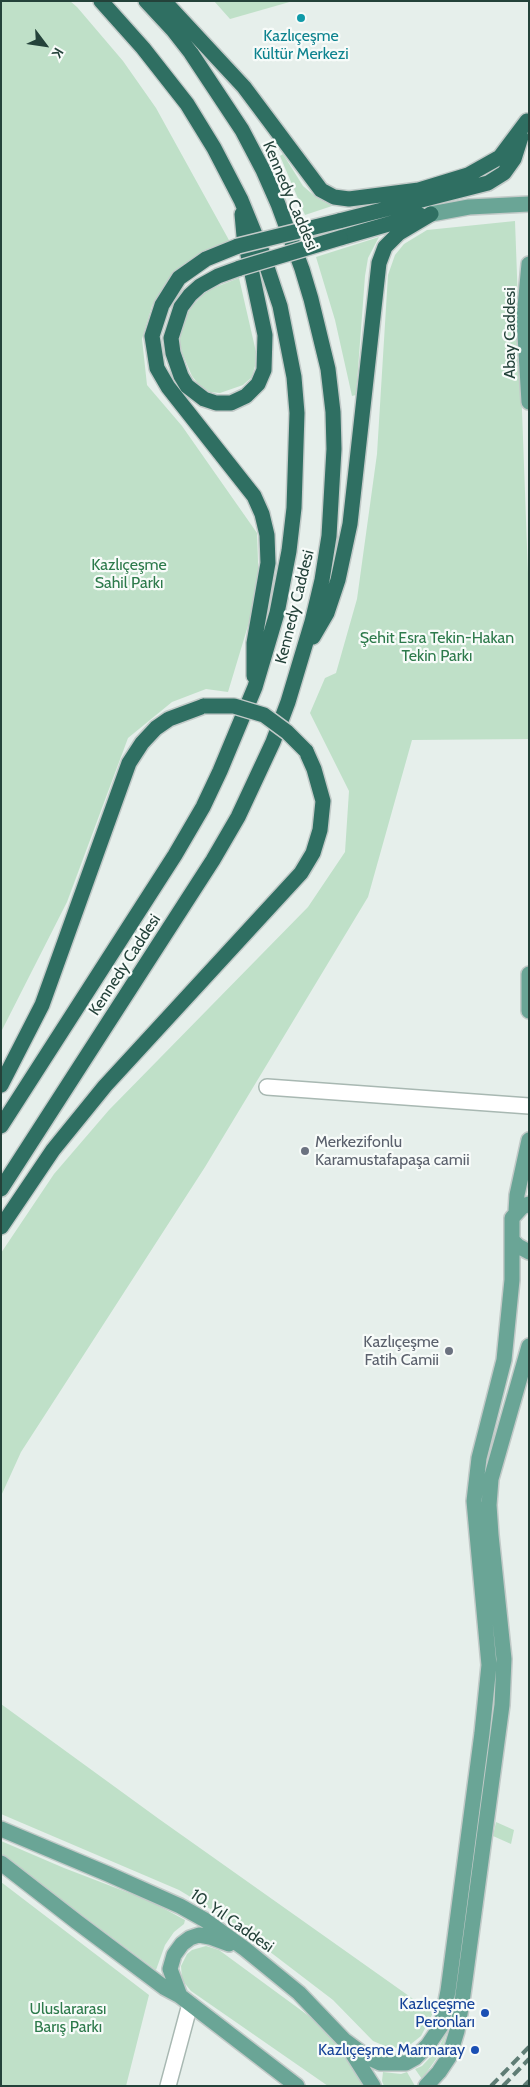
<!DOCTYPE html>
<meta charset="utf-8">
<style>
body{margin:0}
#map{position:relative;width:530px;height:2087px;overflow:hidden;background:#e6efeb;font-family:Cabin,sans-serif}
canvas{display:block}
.frame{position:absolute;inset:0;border:2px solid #24423a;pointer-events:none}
.north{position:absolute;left:20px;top:20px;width:50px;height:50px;-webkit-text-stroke:4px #f7fbf9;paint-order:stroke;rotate:121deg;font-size:14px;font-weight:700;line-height:20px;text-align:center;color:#24423a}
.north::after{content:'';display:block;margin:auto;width:18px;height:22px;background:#24423a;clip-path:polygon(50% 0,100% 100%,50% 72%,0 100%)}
</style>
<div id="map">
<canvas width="530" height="2087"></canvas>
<div class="frame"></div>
<div class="north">K</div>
</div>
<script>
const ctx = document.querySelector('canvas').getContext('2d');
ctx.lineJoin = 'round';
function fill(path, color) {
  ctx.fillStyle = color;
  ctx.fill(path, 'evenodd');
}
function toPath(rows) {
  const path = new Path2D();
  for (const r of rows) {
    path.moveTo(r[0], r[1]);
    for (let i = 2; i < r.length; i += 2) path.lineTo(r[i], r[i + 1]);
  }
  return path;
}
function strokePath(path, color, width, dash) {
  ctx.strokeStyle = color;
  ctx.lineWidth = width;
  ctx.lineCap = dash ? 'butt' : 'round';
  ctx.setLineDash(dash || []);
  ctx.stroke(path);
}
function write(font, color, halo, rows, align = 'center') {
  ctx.font = font + ' Cabin,sans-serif';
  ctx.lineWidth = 4.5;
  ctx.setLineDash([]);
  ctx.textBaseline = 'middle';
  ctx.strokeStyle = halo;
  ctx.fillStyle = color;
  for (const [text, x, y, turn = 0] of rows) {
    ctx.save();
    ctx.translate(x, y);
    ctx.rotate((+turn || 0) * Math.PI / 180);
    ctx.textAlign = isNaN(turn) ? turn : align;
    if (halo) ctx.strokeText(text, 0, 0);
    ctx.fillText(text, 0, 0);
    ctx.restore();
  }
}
const green = toPath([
 [1,1,70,1,77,7,123,61,156,108,230,242,171,276,152,306,142,339,147,385,182,426,257,533,259,589,228,692,206,689,172,702,128,738,67,902,1,1032],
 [214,1,293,1,230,19],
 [283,154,303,186,317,198,332,206,305,215,280,156],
 [515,221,529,601,529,739,412,740,368,897,205,1167,21,1452,1,1496,1,1253,54,1174,109,1110,308,907,345,852,349,791,310,713,325,678,336,673,357,599,377,454,388,275,395,255,404,244,427,230],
 [379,237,368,258,365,276,356,395,352,396,335,320,316,257],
 [239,278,256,352,255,366,252,377,243,385,220,393,210,392,199,385,192,376,182,353,179,338,185,317,194,304,208,290],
 [1,1704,159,1819,433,2013,421,2036,411,2044,399,2048,387,2047,373,2041,333,2000,227,1919,179,1890,1,1814],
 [496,1822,514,1830,511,1844,493,1836],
 [1,1841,64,1868,150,1901,185,1920,184,1924,174,1932,165,1945,156,1970,1,1855],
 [1,1882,149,1995,126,2086,1,2086],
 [206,1946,219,1950,317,2022,334,2039,364,2086,328,2086,191,1991,182,1980,181,1966,187,1954,192,1950],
 [448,2029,441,2052,422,2079,415,2069,422,2066,438,2049],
 [383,2072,401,2074,407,2072,415,2086,384,2086,382,2081]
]);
const minor = toPath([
 [267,1087,529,1106],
 [168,2086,190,2004]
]);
const major = toPath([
 [431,214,469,207,529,204],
 [529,264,524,318,529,402],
 [529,974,529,1011],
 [516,1212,517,1195,529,1140],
 [513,1241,518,1246,529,1252],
 [1,1829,108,1874,180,1906,205,1920,245,1949,299,1993,344,2040,373,2086],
 [1,1863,77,1922,165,1988,180,1996,297,2086],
 [180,1996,170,1969,174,1955,182,1944,190,1938,199,1935,210,1937,229,1944],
 [344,2040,367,2057,380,2063,406,2063,415,2058,428,2045,441,2026,448,1991,482,1733,489,1665,474,1501,479,1458,504,1360,512,1280,512,1218,522,1207,529,1204],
 [426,2086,439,2072,449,2057,457,2031,462,2002,502,1705,504,1659,491,1535,489,1505,491,1479,529,1346]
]);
const highway = toPath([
 [164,1,244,87,321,190,334,197,349,199,419,190,468,175,500,157,527,121],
 [339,221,488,183,504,173,514,159,521,137],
 [340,238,420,215],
 [238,246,206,259,179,278,162,305,152,336,157,368,168,387,254,496,262,514,267,535,268,563,254,643,254,676],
 [240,268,218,276,200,286,190,295,181,307,171,338,173,353,181,376,187,386,204,399,216,403,231,403,246,396,258,384,264,370,265,335,244,236,242,214],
 [313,637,327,613,338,580,350,524,379,263,385,247,399,233,431,214],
 [1,1085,42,1005,129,763,142,743,156,728,169,719,204,706],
 [1,1126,175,855,203,807,220,771,255,687,277,613,289,551,294,508,297,413,294,377,280,306,261,249,241,200,214,148,187,104,143,48,101,1],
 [1,1189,213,860,238,817,273,742,288,702,312,622,322,580,329,536,334,449,333,412,328,369,311,299,302,269,278,204,263,170,242,130,191,53,173,30,146,1],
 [1,1227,53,1150,105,1086,301,873,313,853,320,830,323,801,314,769,306,751]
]);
const rail = toPath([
 [491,2086,529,2047],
 [503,2086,529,2059],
 [524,2086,529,2081]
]);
const highwayBridge = toPath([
 [238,246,339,221],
 [240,268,340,238],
 [204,706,234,706,264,715,287,732,306,751]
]);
const markers = [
 [301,18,5,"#0f9aa8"],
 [305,1151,5,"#6b7280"],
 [449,1351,5,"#6b7280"],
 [485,2013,5,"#1a4fb4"],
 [475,2050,5,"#1a4fb4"]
];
const cultureNames = [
 ["Kazlıçeşme",301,36],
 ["Kültür Merkezi",301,54]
];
const streetNames = [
 ["Kennedy Caddesi",290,196,67],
 ["Abay Caddesi",510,333,-90],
 ["Kennedy Caddesi",295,607,-76],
 ["Kennedy Caddesi",125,965,-57],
 ["10. Yıl Caddesi",232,1921,35]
];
const parkNames = [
 ["Kazlıçeşme",129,565],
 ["Sahil Parkı",129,583],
 ["Şehit Esra Tekin-Hakan",437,638],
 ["Tekin Parkı",437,656],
 ["Uluslararası",68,2009],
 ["Barış Parkı",68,2027]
];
const worshipNames = [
 ["Merkezifonlu",315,1142],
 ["Karamustafapaşa camii",315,1160],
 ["Kazlıçeşme",439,1342,"right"],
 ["Fatih Camii",439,1360,"right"]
];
const transitNames = [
 ["Kazlıçeşme",475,2004],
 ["Peronları",475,2022],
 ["Kazlıçeşme Marmaray",465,2050]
];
fill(green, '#bfe0c8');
strokePath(minor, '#a8b8b2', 18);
strokePath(major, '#c2cac8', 18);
strokePath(highway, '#c2cac8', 18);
strokePath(minor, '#fff', 15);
strokePath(major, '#6aa596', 15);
strokePath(highway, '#2f6f62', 15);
strokePath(rail, '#5f7d75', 4, [10, 5]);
strokePath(highwayBridge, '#c2cac8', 18, []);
strokePath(highwayBridge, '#2f6f62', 15);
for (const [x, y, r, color] of markers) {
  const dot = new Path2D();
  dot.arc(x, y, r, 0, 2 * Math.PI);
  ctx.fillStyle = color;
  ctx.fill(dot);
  strokePath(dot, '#f7fbf9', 2);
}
write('16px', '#0d838f', '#f7fbf9', cultureNames);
write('16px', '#24423a', '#f7fbf9', streetNames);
write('16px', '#2d7a4b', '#f7fbf9', parkNames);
write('16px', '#5b616d', '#f7fbf9', worshipNames, 'left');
write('16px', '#164399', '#f7fbf9', transitNames, 'right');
</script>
